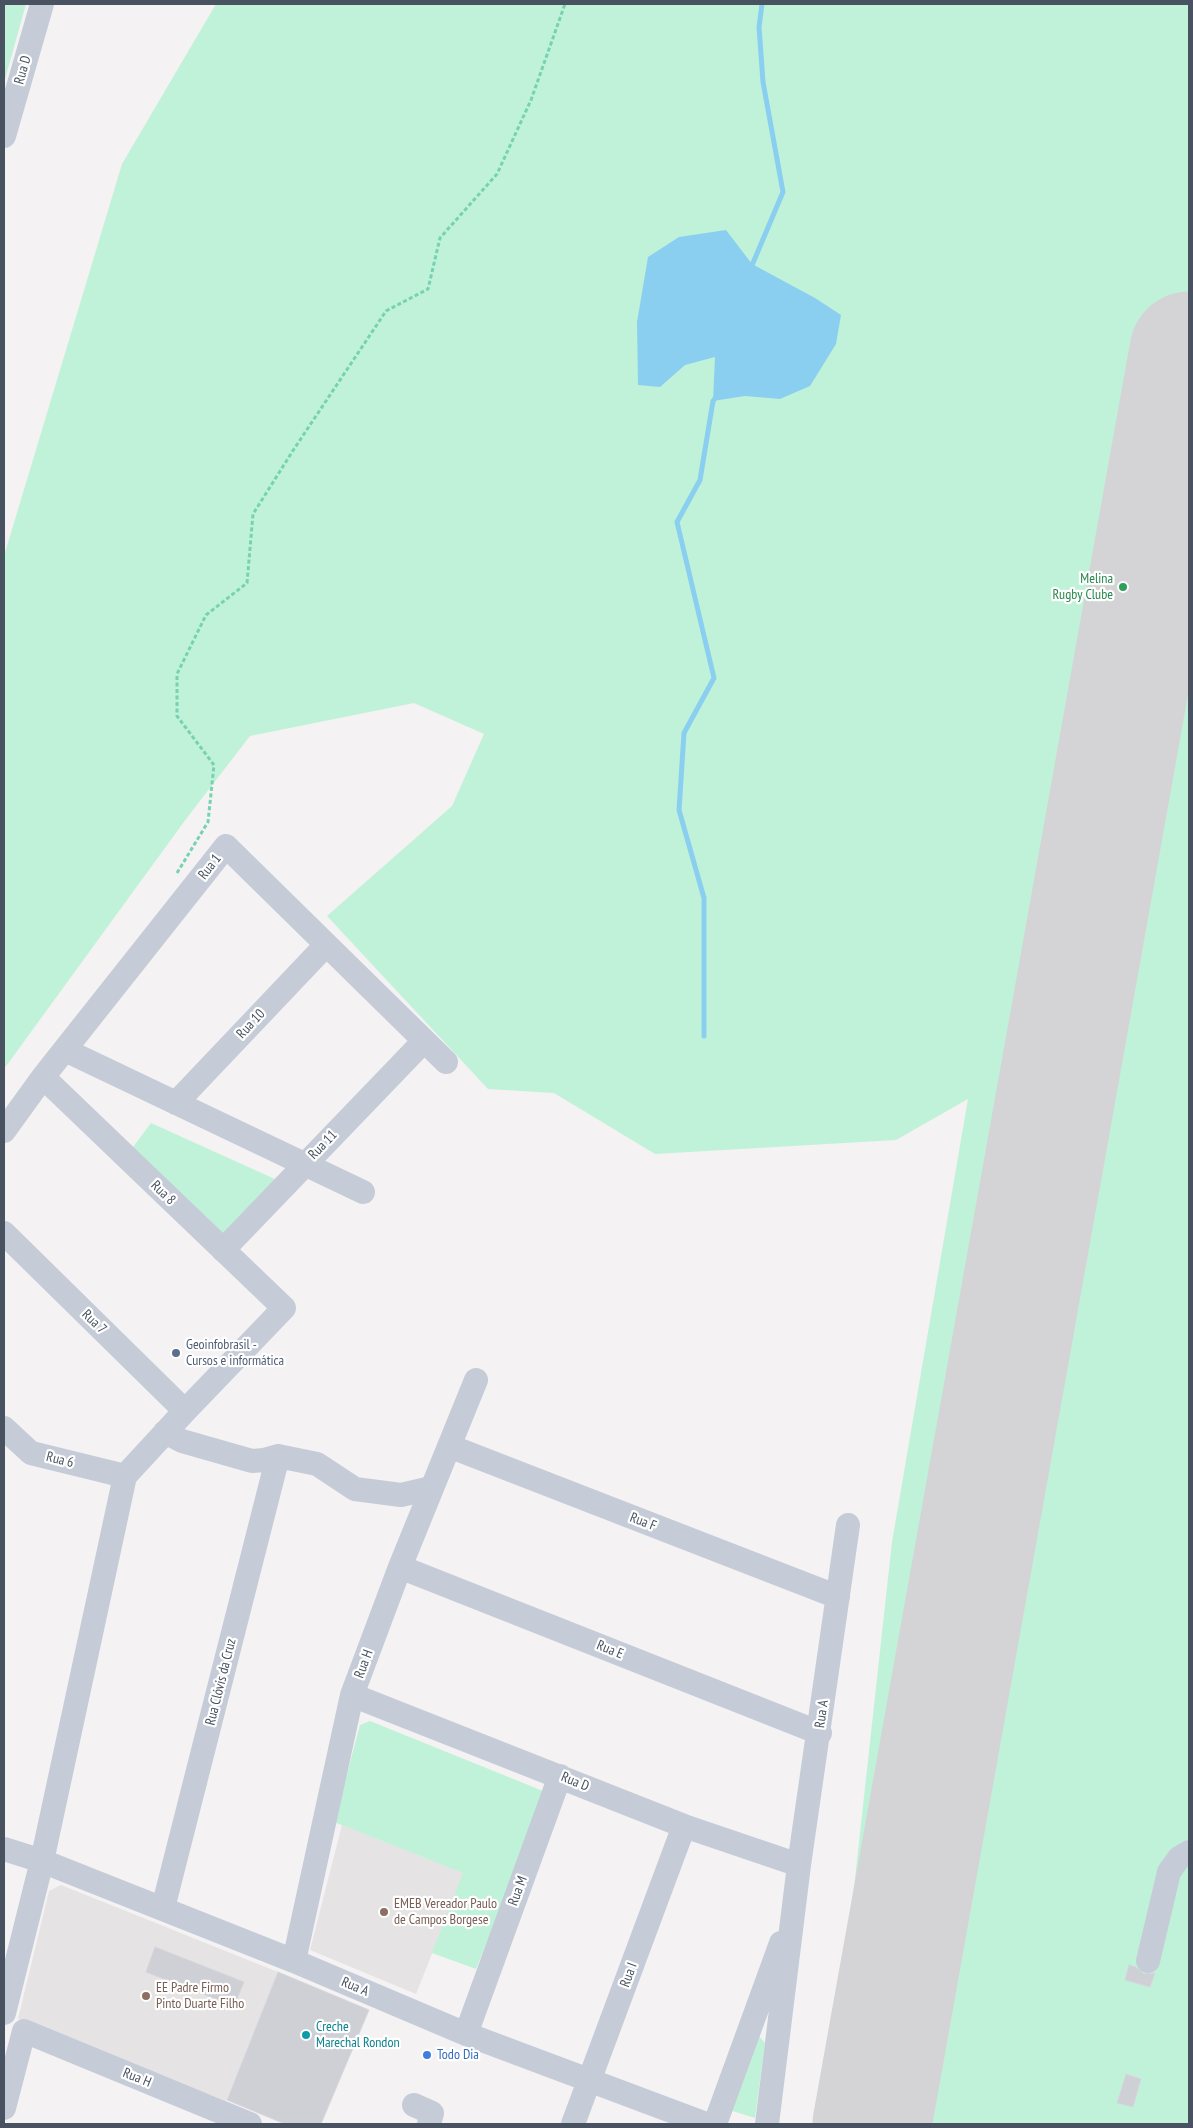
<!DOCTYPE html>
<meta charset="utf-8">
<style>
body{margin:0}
#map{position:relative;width:1193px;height:2128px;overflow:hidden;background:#f4f2f2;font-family:"PT Sans Narrow",sans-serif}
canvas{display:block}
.frame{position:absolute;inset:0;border:5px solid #485260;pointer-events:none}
</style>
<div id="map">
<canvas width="1193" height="2128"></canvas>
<div class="frame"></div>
</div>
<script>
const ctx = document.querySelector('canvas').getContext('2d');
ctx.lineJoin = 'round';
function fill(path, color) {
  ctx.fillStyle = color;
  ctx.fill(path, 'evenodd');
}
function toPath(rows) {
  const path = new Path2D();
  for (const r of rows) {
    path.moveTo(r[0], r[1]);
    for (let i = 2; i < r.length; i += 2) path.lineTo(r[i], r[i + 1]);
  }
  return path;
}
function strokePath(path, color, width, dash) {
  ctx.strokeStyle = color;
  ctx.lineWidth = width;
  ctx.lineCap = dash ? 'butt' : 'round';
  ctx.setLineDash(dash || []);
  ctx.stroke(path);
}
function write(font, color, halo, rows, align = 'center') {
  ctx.font = font + ' "PT Sans Narrow",sans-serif';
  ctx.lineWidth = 4.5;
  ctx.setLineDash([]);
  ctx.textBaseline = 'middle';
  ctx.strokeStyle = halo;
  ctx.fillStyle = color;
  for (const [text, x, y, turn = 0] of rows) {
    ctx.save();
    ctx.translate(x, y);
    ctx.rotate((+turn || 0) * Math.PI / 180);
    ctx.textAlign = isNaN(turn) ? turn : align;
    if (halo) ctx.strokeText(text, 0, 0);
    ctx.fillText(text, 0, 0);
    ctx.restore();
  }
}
const education = toPath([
 [342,1825,464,1873,416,1994,310,1950],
 [61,1885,278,1972,226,2101,18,2019,49,1891]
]);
const green = toPath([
 [4,4,26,4,4,83],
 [216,4,1189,4,1189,2124,828,2124,892,1542,968,1099,896,1140,655,1154,554,1093,488,1089,327,916,452,806,484,734,414,703,250,736,186,819,4,1069,4,556,122,164],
 [151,1123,277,1180,222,1239,130,1151],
 [370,1721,543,1791,547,1797,476,1969,432,1953,463,1873,334,1822,360,1725],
 [759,2036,765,2043,755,2118,726,2109]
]);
const water = toPath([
 [726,230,752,264,815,298,841,315,836,344,810,386,780,399,745,396,713,401,715,357,685,365,660,387,638,385,637,322,648,257,679,237]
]);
const stream = toPath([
 [750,270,783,192,763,82,759,27,762,4],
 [704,1036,704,898,679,810,684,733,714,678,677,522,700,480,713,401,717,396]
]);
const runway = toPath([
 [872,2124,1189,351]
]);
const building = toPath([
 [155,1947,244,1982,234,2006,146,1972,155,1947],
 [1129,1965,1136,1967,1144,1974,1155,1973,1150,1987,1125,1980,1129,1965],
 [278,1972,369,2010,321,2124,285,2124,227,2100,278,1972],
 [1126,2074,1141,2079,1133,2107,1117,2103,1126,2074]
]);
const path = toPath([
 [177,873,208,822,214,765,177,716,177,674,206,615,247,583,253,514,294,449,386,311,428,289,440,238,497,174,531,100,565,4]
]);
const minor = toPath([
 [4,136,42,4],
 [65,1050,363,1192],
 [176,1103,326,945],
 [4,1131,43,1077,226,846,446,1062],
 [4,1233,185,1411],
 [223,1250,424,1041],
 [4,1428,31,1453,125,1476],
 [165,1432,182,1441,252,1461,264,1460,278,1456,317,1464,355,1489,401,1495,431,1488],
 [449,1446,838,1597],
 [400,1567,820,1733],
 [352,1695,684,1826,799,1865],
 [4,1849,42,1861,294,1961,466,2034,706,2124],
 [163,1908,278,1456],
 [294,1961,352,1695,400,1567,476,1380],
 [1148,1961,1169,1872,1179,1858,1189,1852],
 [4,2013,42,1861,125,1476,185,1411,284,1308,43,1077],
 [466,2034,560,1776],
 [414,2105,432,2113,429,2124],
 [4,2108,24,2031,250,2124],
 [573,2124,684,1826],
 [715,2124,781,1943],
 [767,2124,799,1865,848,1525]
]);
const markers = [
 [1123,587,5,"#2e9e5b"],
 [176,1353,5,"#5c6f8a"],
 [384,1912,5,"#8d6e63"],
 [146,1996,5,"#8d6e63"],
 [306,2035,5,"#0f9aa8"],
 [427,2055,5,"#3f7fe0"]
];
const streetNames = [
 ["Rua D",23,70,-74],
 ["Rua 1",210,867,-52],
 ["Rua 10",251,1024,-47],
 ["Rua 11",323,1145,-46],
 ["Rua 8",163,1193,44],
 ["Rua 7",94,1322,44],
 ["Rua 6",60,1460,14],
 ["Rua F",643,1522,21],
 ["Rua E",610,1650,22],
 ["Rua H",364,1664,-70],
 ["Rua Clóvis da Cruz",221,1682,-76],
 ["Rua A",822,1714,-82],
 ["Rua D",575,1782,22],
 ["Rua M",518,1891,-70],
 ["Rua I",629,1975,-70],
 ["Rua A",355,1987,23],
 ["Rua H",137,2078,22]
];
const leisureNames = [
 ["Melina",1113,579],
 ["Rugby Clube",1113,595]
];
const serviceNames = [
 ["Geoinfobrasil -",186,1345],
 ["Cursos e informática",186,1361]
];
const educationNames = [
 ["EMEB Vereador Paulo",394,1904],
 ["de Campos Borgese",394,1920],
 ["EE Padre Firmo",156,1988],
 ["Pinto Duarte Filho",156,2004]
];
const cultureNames = [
 ["Creche",316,2027],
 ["Marechal Rondon",316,2043]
];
const shopNames = [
 ["Todo Dia",437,2055]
];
fill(education, '#e5e3e4');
fill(green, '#c0f2d9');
fill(water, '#8bcff0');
strokePath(stream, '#8bcff0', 5);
strokePath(runway, '#d4d4d7', 119);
fill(building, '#ced0d6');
strokePath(building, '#d6d7dd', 1);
strokePath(path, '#76d2b0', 3, [4, 2.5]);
strokePath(minor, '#c5ccd7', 24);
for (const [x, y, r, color] of markers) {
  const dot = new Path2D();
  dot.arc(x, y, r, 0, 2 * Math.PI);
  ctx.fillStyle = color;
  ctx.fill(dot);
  strokePath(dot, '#fff', 2);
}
write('14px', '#485260', '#fff', streetNames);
write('14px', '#27864d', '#fff', leisureNames, 'right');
write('14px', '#4e5e75', '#fff', serviceNames, 'left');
write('14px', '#785e54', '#fff', educationNames, 'left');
write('14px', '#0d838f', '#fff', cultureNames, 'left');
write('14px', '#366cbe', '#fff', shopNames, 'left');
</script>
